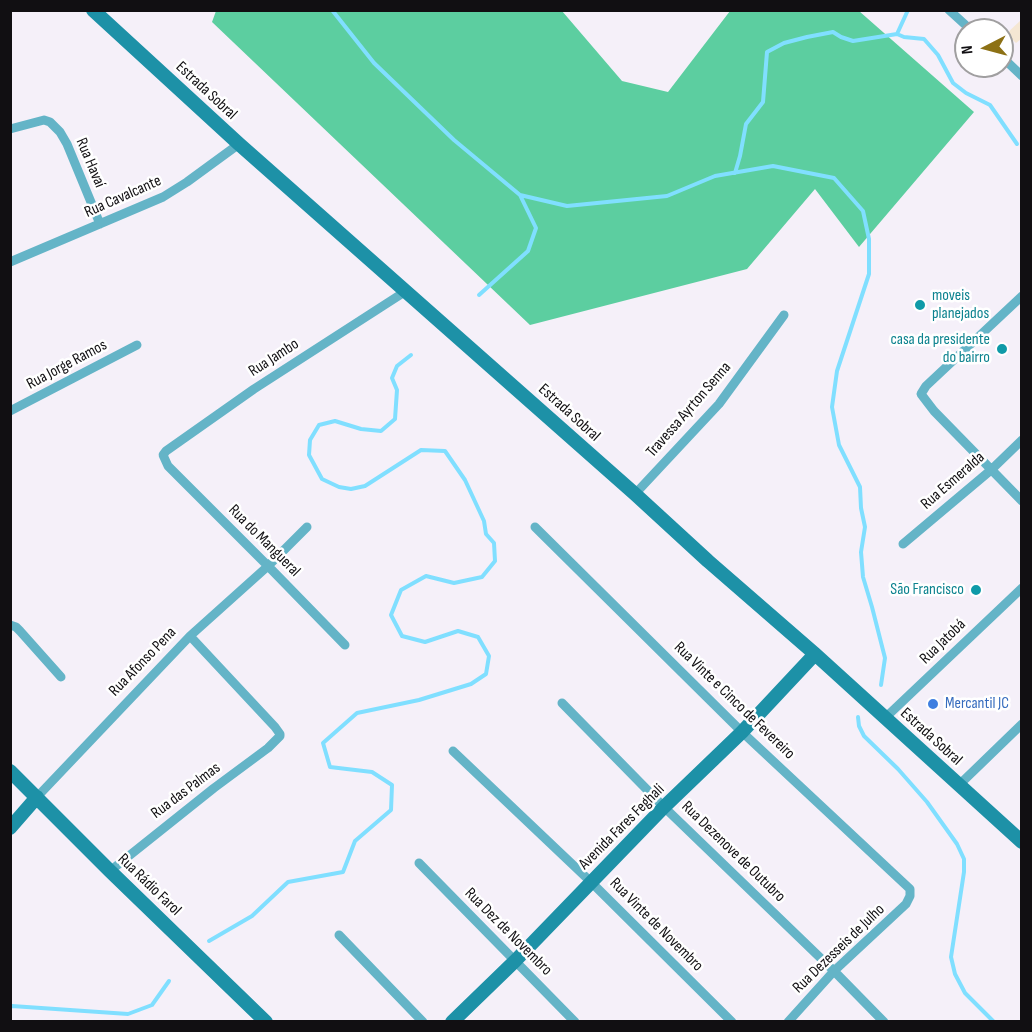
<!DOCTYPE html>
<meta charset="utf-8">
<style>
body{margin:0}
#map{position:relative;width:1032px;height:1032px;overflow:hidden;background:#f5f0f9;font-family:"Sofia Sans Condensed",sans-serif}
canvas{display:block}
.frame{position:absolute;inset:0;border:12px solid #110f12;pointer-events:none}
.north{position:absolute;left:954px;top:18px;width:60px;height:60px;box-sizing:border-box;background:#fff;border:2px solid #a09fa0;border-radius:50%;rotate:264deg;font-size:16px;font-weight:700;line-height:24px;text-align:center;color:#110f12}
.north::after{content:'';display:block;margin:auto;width:21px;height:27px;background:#8d7115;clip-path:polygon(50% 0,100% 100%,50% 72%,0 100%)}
</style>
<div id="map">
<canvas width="1032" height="1032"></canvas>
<div class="frame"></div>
<div class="north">N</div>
</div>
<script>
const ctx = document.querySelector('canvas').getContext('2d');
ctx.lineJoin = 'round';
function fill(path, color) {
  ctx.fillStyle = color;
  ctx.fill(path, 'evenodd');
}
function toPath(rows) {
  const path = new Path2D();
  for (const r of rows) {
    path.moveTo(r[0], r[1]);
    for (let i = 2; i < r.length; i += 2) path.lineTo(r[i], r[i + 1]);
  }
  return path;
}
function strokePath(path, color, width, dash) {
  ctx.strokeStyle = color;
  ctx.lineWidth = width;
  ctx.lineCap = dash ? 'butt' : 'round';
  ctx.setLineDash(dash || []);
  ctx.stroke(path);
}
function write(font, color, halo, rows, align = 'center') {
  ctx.font = font + ' "Sofia Sans Condensed",sans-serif';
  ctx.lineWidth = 5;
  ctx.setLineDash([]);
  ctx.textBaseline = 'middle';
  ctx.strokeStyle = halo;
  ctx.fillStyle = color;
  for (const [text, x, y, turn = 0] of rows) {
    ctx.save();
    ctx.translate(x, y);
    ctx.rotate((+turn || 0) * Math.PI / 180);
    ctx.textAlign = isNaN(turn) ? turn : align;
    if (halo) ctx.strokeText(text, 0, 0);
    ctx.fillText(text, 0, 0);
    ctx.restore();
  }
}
const commercial = toPath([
 [1021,20,1021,39,1016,43,1006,34]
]);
const forest = toPath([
 [216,11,562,11,622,81,668,92,730,11,859,11,974,112,859,247,815,189,747,269,530,325,212,22]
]);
const stream = toPath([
 [332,10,374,63,454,140,520,195,567,206,667,196,715,176,773,166,834,178,863,211,869,239,869,274,837,371,832,407,839,445,860,487,861,508,865,527,861,552,863,577,872,607,885,658,881,685],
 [897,34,908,10],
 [735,173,740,156,746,124,763,102,767,52,784,43,807,37,833,32,841,37,853,41,897,34,904,37,924,39,938,55,953,83,966,93,990,105,1017,144],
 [479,295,528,251,536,228,520,195],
 [858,717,859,726,864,736,898,769,927,802,957,844,964,859,964,872,951,957,955,974,965,993,994,1022],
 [209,941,252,916,288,882,343,872,355,841,391,810,392,785,372,772,330,767,323,743,357,713,419,700,471,684,486,674,489,656,478,637,458,631,425,642,402,636,391,615,401,590,426,576,454,583,482,577,495,561,494,543,486,534,484,521,465,480,445,451,421,450,365,486,351,489,339,487,322,479,309,455,310,440,319,425,335,421,361,429,381,431,395,419,397,390,392,378,397,366,411,355],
 [10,1007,12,1006,128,1014,152,1005,169,981]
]);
const street = toPath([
 [949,10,971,30],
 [1002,57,1022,76],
 [10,129,44,120,50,122,60,132,67,144,100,224],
 [10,262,163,197,187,182,239,144],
 [1022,296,926,386,921,394,934,411,1022,501],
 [10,411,137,345],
 [635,494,719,404,784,315],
 [535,527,742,732,910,889,910,896,906,904,834,971,788,1022],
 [903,544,991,470,1022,440],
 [10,625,16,627,20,631,61,677],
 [345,645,268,566,168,466,163,455,166,451,254,389,406,291],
 [562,703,664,807,834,971,884,1022],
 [885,718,1022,588],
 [453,751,591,882,732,1022],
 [959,785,1022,724],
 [37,797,190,636,268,566,307,527],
 [419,863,575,1022],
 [110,871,214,788,268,748,280,736,280,734,275,727,190,636],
 [339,935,423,1022]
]);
const secondary = toPath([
 [93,10,239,144,635,494,708,561,815,654,1022,842],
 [10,771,110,871,266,1022],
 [10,828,37,797],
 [452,1022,515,961,664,807,742,732,815,654]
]);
const markers = [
 [920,305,6,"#0f9aa8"],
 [1002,349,6,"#0f9aa8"],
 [976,590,6,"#0f9aa8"],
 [933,704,6,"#3f7fe0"]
];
const streetNames = [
 ["Estrada Sobral",206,91,43],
 ["Rua Havaí",90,163,67],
 ["Rua Cavalcante",123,197,-24],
 ["Rua Jambo",274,358,-33],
 ["Rua Jorge Ramos",67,365,-28],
 ["Travessa Ayrton Senna",689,410,-49],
 ["Estrada Sobral",569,413,42],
 ["Rua Esmeralda",953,481,-41],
 ["Rua do Mangueral",264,541,45],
 ["Rua Jatobá",943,642,-44],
 ["Rua Afonso Pena",143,662,-46],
 ["Rua Vinte e Cinco de Fevereiro",734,701,44],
 ["Estrada Sobral",931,737,42],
 ["Rua das Palmas",186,791,-37],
 ["Avenida Fares Feghali",622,827,-45],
 ["Rua Dezenove de Outubro",733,852,44],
 ["Rua Rádio Farol",149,885,44],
 ["Rua Vinte de Novembro",656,925,45],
 ["Rua Dez de Novembro",508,932,45],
 ["Rua Dezesseis de Julho",839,949,-44]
];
const cultureNames = [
 ["moveis",932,296,"left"],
 ["planejados",932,314,"left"],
 ["casa da presidente",990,340],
 ["do bairro",990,358],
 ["São Francisco",964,590]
];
const shopNames = [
 ["Mercantil JC",945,704]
];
fill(commercial, '#f5e7d3');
fill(forest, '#5ccea0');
strokePath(stream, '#80dfff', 4);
strokePath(street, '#64b4c7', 9);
strokePath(secondary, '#1d91a7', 14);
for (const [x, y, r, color] of markers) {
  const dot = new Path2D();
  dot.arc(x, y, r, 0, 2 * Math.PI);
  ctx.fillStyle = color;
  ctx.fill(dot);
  strokePath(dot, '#fff', 2);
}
write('16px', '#110f12', '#fff', streetNames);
write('16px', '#0d838f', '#fff', cultureNames, 'right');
write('16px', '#366cbe', '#fff', shopNames, 'left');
</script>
